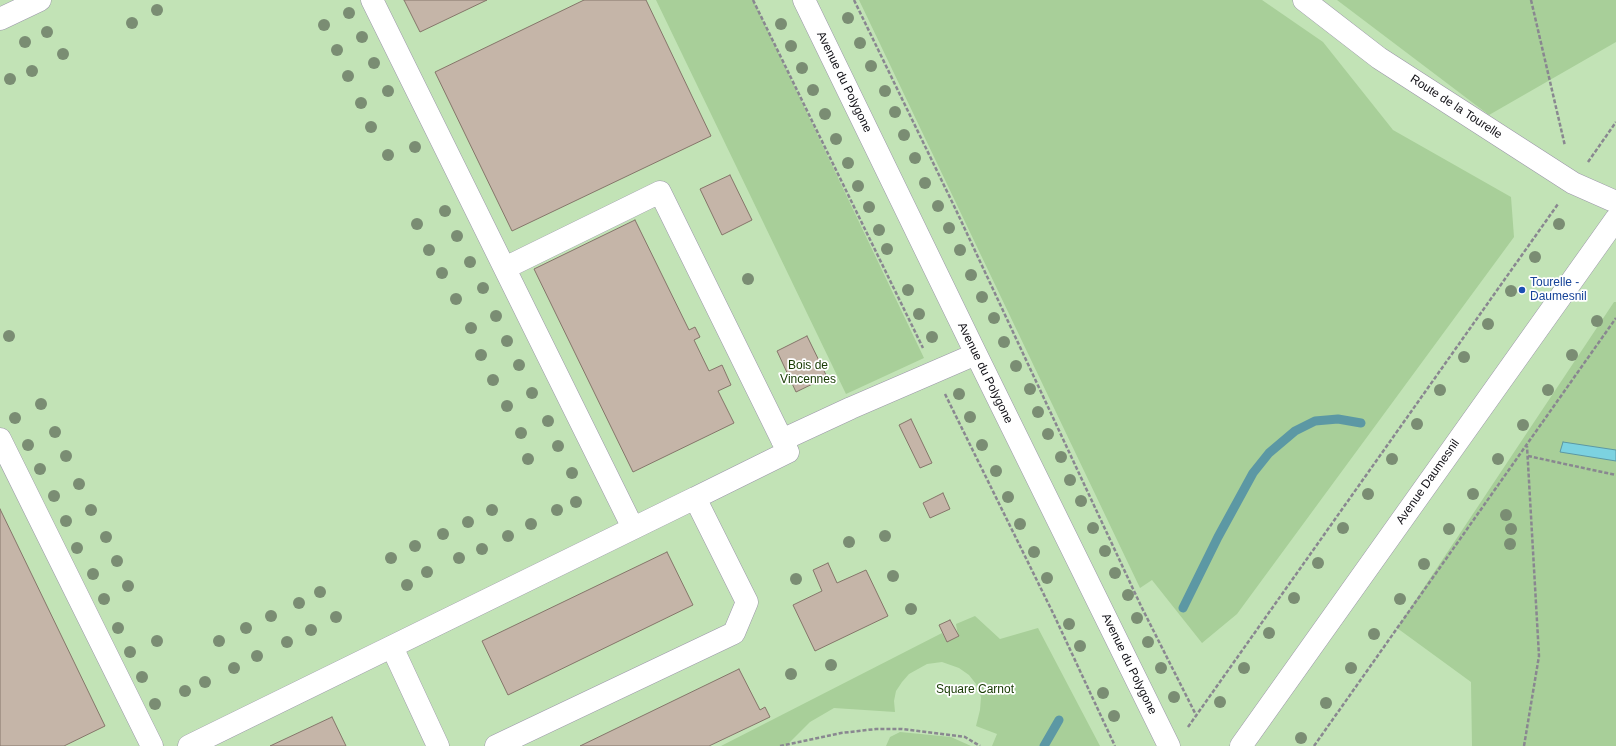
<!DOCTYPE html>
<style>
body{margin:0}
canvas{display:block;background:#f4f2fe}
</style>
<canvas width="1616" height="746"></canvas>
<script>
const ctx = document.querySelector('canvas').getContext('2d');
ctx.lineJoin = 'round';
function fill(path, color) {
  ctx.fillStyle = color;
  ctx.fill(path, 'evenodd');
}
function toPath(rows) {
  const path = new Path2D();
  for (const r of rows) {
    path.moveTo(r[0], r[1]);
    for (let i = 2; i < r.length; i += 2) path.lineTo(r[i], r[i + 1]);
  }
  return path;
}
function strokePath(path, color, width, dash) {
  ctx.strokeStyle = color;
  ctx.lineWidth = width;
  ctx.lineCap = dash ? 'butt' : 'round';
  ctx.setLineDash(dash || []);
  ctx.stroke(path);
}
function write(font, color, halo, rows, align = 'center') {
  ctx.font = font + ' Helvetica,sans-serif';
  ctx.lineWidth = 3.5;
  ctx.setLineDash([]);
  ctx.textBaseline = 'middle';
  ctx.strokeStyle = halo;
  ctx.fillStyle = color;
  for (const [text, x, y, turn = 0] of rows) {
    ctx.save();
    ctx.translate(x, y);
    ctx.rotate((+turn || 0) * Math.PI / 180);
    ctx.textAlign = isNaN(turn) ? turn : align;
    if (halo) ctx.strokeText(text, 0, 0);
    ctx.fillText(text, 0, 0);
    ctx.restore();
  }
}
const green = toPath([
 [0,0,1616,0,1616,746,0,746]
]);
const forest = toPath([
 [656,0,753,0,924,358,846,394],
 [859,0,1262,0,1323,42,1393,130,1511,197,1514,237,1237,614,1202,643,1152,580,1140,588],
 [1337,0,1616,0,1616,42,1489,115],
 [1614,302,1616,302,1616,746,1472,746,1471,682,1397,628],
 [975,616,1000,639,1038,628,1100,746,992,746,997,734,976,726,980,710,981,697,976,684,969,675,959,668,942,662,927,664,909,674,902,682,896,691,894,701,895,712,834,708,810,722,786,746,721,746,942,633,947,642,958,636,956,624],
 [900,732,951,737,971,746,886,746,890,737]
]);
const water = toPath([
 [1563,442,1616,450,1616,461,1560,452,1563,442]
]);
const stream = toPath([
 [1183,608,1218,537,1253,473,1269,453,1295,431,1315,421,1338,419,1361,423],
 [1044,746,1059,720]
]);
const building = toPath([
 [404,0,487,0,420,32,404,0],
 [584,0,646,0,711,136,512,231,435,72,584,0],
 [730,175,752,220,722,235,700,189,730,175],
 [635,220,689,330,695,327,700,337,694,340,709,371,722,365,731,385,718,391,734,423,633,472,534,269,635,220],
 [807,336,827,377,796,392,777,351,807,336],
 [911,419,932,463,920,468,899,425,911,419],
 [943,493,950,509,930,518,923,503,943,493],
 [0,509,105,726,64,746,0,746,0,509],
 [667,552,693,605,508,695,482,641,667,552],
 [828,563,837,583,866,570,888,616,815,651,793,605,822,591,813,570,828,563],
 [950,620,959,636,947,642,939,625,950,620],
 [739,669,760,710,765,707,770,717,709,746,580,746,739,669],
 [332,717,346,746,270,746,332,717]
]);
const path = toPath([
 [753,0,923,348],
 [854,0,956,210,1141,606,1196,715],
 [1531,0,1565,146],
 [1588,162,1616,122],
 [945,394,1053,613,1115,746],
 [1528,456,1616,475],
 [1188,727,1558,204],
 [780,746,841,733,876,729,902,729,965,737,980,746],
 [1314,746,1616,318],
 [1524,746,1539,656,1527,446]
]);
const minor = toPath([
 [372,0,633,528],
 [804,0,976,354,1169,746],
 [1304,0,1379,58,1573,183,1616,202],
 [0,19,40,0],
 [505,268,660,192,788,452,695,498],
 [0,439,152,746],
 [782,440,851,408,976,354],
 [392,647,438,746],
 [189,746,695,498,747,602,734,633,496,746],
 [1241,746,1616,219]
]);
const trees = [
 [157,10],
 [349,13],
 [848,18],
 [132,23],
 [781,24],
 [324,25],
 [47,32],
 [362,37],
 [25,42],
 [860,43],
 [791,46],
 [337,50],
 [63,54],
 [374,63],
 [871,66],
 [802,68],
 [32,71],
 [348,76],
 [10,79],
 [813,90],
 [388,91],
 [885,91],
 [361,103],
 [895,112],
 [825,114],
 [371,127],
 [904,135],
 [836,139],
 [415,147],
 [388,155],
 [915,158],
 [848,163],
 [925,183],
 [858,186],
 [938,206],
 [869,207],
 [445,211],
 [417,224],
 [1559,224],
 [949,228],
 [879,230],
 [457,236],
 [887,249],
 [429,250],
 [960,250],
 [1535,257],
 [470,262],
 [442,273],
 [971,275],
 [748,279],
 [483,288],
 [908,290],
 [1511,291],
 [982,297],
 [456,299],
 [919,314],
 [496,316],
 [994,318],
 [1597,321],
 [1488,324],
 [471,328],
 [9,336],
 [932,337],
 [507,341],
 [1004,342],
 [481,355],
 [1572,355],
 [1464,357],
 [519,365],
 [1016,366],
 [493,380],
 [1030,389],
 [1440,390],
 [1548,390],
 [532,393],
 [959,394],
 [41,404],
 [507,406],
 [1038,412],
 [970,417],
 [15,418],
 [548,421],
 [1417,424],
 [1523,425],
 [55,432],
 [521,433],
 [1048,434],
 [28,445],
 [982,445],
 [558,446],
 [66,456],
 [1061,457],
 [528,459],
 [1392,459],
 [1498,459],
 [40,469],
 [996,471],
 [572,473],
 [1070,480],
 [79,484],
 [1368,494],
 [1473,494],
 [54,496],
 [1008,497],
 [1081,501],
 [576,502],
 [91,510],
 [492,510],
 [557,510],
 [1506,515],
 [66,521],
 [468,522],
 [531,524],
 [1020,524],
 [1093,528],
 [1343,528],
 [1449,529],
 [1511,529],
 [443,534],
 [508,536],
 [885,536],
 [106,537],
 [849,542],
 [1510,544],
 [415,546],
 [77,548],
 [482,549],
 [1105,551],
 [1034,552],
 [391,558],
 [459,558],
 [117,561],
 [1318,563],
 [1424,564],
 [427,572],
 [1115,573],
 [93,574],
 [893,576],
 [1047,578],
 [796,579],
 [407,585],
 [128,586],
 [320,592],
 [1128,595],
 [1294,598],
 [104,599],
 [1400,599],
 [299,603],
 [911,609],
 [271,616],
 [336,617],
 [1137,618],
 [1069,624],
 [118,628],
 [246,628],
 [311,630],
 [1269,633],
 [1374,634],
 [157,641],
 [219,641],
 [287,642],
 [1148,642],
 [1080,646],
 [130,652],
 [257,656],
 [831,665],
 [234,668],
 [1161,668],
 [1244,668],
 [1351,668],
 [791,674],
 [142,677],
 [205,682],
 [185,691],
 [1103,693],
 [1174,697],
 [1220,702],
 [1326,703],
 [155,704],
 [1114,716],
 [1301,738]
];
const markers = [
 [1522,290,4,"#1a4fb4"]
];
const streetNames = [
 ["Avenue du Polygone",844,82,64],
 ["Route de la Tourelle",1456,107,33],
 ["Avenue du Polygone",985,373,64],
 ["Avenue Daumesnil",1428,482,-55],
 ["Avenue du Polygone",1129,664,64]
];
const transitNames = [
 ["Tourelle -",1530,283],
 ["Daumesnil",1530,297]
];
const parkNames = [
 ["Bois de",808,366],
 ["Vincennes",808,380],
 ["Square Carnot",975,690]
];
fill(green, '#c2e3b6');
fill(forest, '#a8cf99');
fill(water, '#7cd2e0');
strokePath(water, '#5c98a4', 1);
strokePath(stream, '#5c98a4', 9);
fill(building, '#c5b5a8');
strokePath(building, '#85766a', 1);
strokePath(minor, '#9b97a9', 23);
strokePath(path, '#898790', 2.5, [4, 2]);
strokePath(minor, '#fff', 22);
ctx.fillStyle = '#7a8d73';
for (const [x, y] of trees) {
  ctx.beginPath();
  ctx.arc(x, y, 6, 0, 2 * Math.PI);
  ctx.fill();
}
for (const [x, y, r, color] of markers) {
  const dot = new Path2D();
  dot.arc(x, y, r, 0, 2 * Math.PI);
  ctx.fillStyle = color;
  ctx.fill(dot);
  strokePath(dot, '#fff', 1.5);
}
write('12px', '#121117', '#fff', streetNames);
write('12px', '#164399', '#fff', transitNames, 'left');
write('12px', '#163a01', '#fff', parkNames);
</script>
